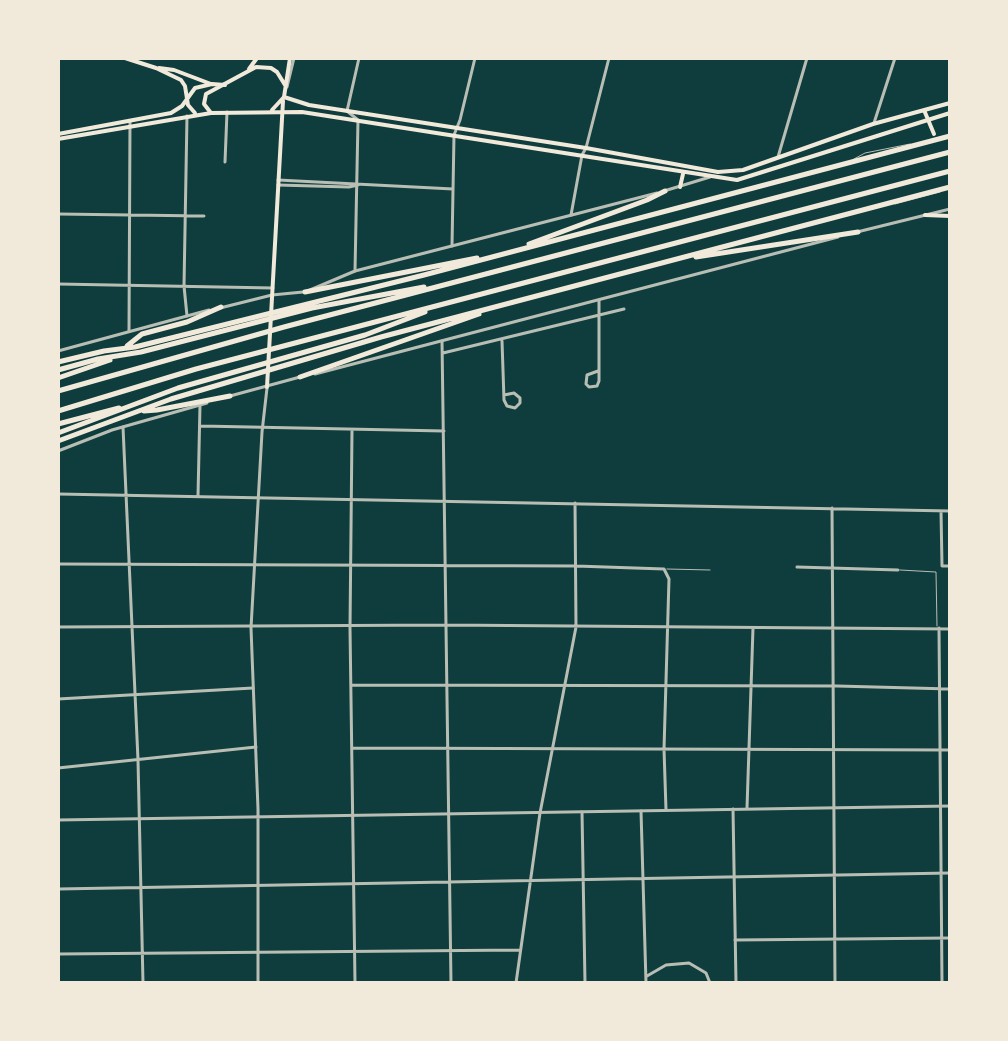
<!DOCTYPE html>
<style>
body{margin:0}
#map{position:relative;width:1008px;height:1041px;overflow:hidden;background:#0f3d3e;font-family:"Archivo Narrow",sans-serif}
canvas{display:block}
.frame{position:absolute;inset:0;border:60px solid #f1e9da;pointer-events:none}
</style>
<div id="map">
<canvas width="1008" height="1041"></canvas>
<div class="frame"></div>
</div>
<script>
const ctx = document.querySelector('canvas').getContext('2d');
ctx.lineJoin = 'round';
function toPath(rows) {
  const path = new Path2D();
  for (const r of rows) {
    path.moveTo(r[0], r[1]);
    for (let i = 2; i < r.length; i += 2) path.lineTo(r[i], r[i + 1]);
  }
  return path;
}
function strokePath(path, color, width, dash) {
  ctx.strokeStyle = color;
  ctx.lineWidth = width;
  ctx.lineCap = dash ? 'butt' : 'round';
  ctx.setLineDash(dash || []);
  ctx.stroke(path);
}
const service = toPath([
 [854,159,865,153,910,144],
 [895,204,940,192],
 [667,569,710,570],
 [900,570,936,572,937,626]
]);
const minor = toPath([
 [801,58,900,58],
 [287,87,294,58],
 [874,123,895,58],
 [778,157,807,58],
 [225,162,227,112],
 [278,180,453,189],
 [278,185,349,187,358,185],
 [58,214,204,216],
 [571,215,582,155,586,148,609,58],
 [452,246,454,135,460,120,475,58],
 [355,271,358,120,347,111,359,58],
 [58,284,273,288],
 [187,316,184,286,187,116],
 [129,331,130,121],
 [442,341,451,983],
 [502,341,504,400,507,406,515,408,520,403,520,398,514,393,504,395],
 [443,353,624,309],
 [598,371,587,375,586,384,589,387,597,386,599,381,599,300],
 [201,426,444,431],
 [123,427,138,760,143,983],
 [352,430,350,628,355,983],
 [58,494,950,511],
 [198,496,200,405],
 [832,508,835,983],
 [941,511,942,566,950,566],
 [58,564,576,566,664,569,669,579,664,749,666,810],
 [797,567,898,570],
 [58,627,445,625,950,629],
 [939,628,942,983],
 [351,685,837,686,950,689],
 [58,699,253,688],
 [352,748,950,750],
 [58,768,256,747],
 [747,808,753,628],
 [641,811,646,983],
 [582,812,585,983],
 [58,889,950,873],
 [735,940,950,938],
 [58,954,520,950],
 [647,976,666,965,689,963,706,973,710,983],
 [516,983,540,813,576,627,575,503]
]);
const tertiary = toPath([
 [664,191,710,177],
 [857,232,950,209],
 [310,290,355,271,657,193],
 [220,308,272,295,303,292],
 [58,351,209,310],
 [315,374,838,237],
 [230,396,300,377],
 [58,451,112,430,207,403],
 [733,809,736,983],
 [58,820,950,806],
 [258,983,258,809,251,628,262,432,267,388]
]);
const secondary = toPath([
 [125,58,156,68,181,80,185,86,188,105,195,113],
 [159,68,174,70,211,84],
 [249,69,257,58],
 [284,97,309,105,586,148,718,172,743,170,873,124,950,103],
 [272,110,284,97,290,58],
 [924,110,934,134],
 [211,113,204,104,206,94,256,67,271,68,277,72,285,85],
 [58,134,171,113,182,106,195,88,212,84,225,85],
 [58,139,211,113,302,112,737,180,950,113],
 [680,187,683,174],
 [925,215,950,216],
 [267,387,283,101]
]);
const motorway = toPath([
 [529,244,647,200,665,191],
 [696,257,858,232],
 [305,292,477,258],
 [127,346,142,334,187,322,221,307],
 [58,362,104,351,135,347,424,275,950,136],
 [58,370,98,359,141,352,312,308,424,287],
 [300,377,479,314],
 [58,378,110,360],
 [58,391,284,327,950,152],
 [58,411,196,369,950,171],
 [144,411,157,410,230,396],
 [58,424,119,408],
 [58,433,178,388,365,335,425,312],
 [58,441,171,399,381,337,950,187]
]);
strokePath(service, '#b8beb3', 1);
strokePath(minor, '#b8beb3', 3);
strokePath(tertiary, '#b8beb3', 3);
strokePath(secondary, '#f1e9da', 4);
strokePath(motorway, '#f1e9da', 5);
</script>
